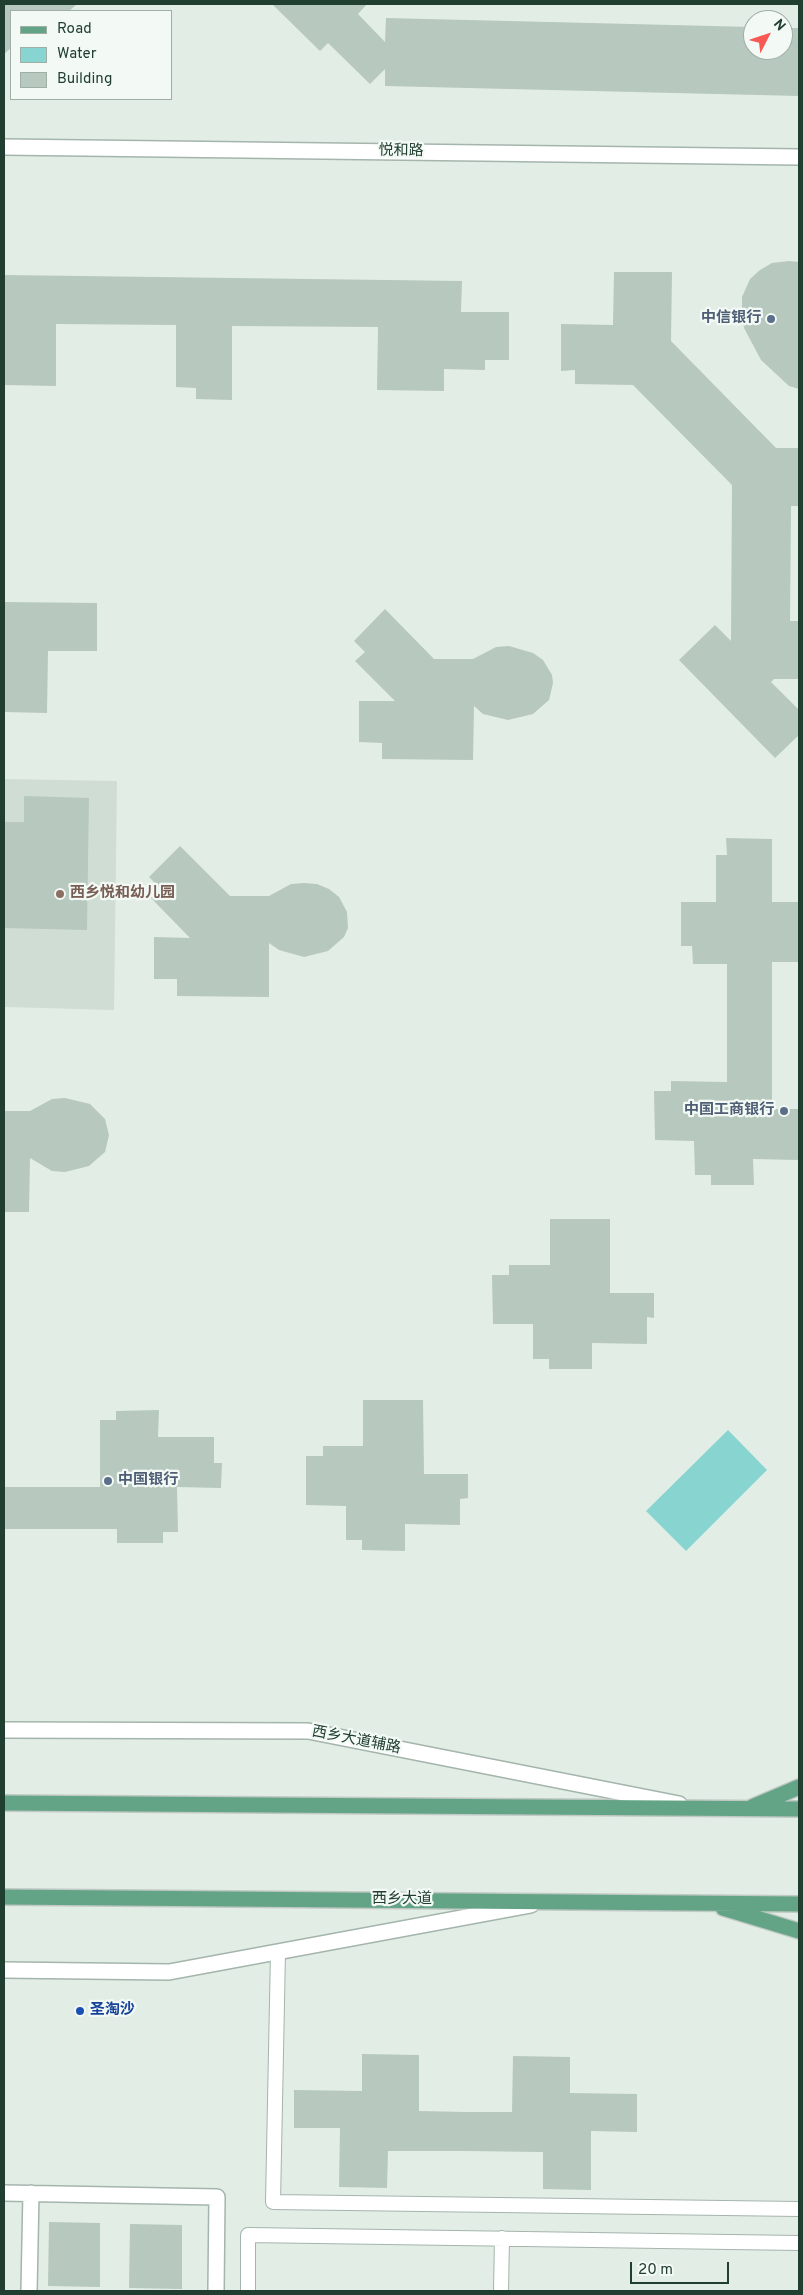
<!DOCTYPE html>
<meta charset="utf-8">
<style>
body{margin:0}
#map{position:relative;width:803px;height:2295px;overflow:hidden;background:#e2ede6;font-family:Overpass,sans-serif}
canvas{display:block}
.frame{position:absolute;inset:0;border:5px solid #213f30;pointer-events:none}
.legend{position:absolute;left:10px;top:10px;width:162px;height:90px;box-sizing:border-box;background:#f3f9f5;border:1px solid #9fafa6;margin:0;padding:6px 9px;list-style:none;font-size:15px;color:#213f30}
.legend li{display:flex;align-items:center;gap:10px;height:25px}
.legend b{width:25px;border:1px solid #9fafa6}
.north{position:absolute;left:743px;top:10px;width:50px;height:50px;box-sizing:border-box;background:#f3f9f5;border:1px solid #9fafa6;border-radius:50%;rotate:49deg;font-size:14px;font-weight:700;line-height:20px;text-align:center;color:#213f30}
.north::after{content:'';display:block;margin:auto;width:18px;height:22px;background:#f85955;clip-path:polygon(50% 0,100% 100%,50% 72%,0 100%)}
.scale{position:absolute;left:630px;top:2262px;width:99px;height:22px;box-sizing:border-box;border:2px solid #213f30;border-top:0;padding-left:6px;font-size:15px;line-height:18px;white-space:nowrap;color:#213f30;-webkit-text-stroke:4px #f3f9f5;paint-order:stroke}
</style>
<div id="map">
<canvas width="803" height="2295"></canvas>
<div class="frame"></div>
<ul class="legend">
<li><b style="height:6px;background:#64a486"></b>Road</li>
<li><b style="height:14px;background:#87d4d0"></b>Water</li>
<li><b style="height:14px;background:#b7c8be"></b>Building</li>
</ul>
<div class="north">N</div>
<div class="scale">20 m</div>
</div>
<script>
const ctx = document.querySelector('canvas').getContext('2d');
ctx.lineJoin = 'round';
function fill(path, color) {
  ctx.fillStyle = color;
  ctx.fill(path, 'evenodd');
}
function toPath(rows) {
  const path = new Path2D();
  for (const r of rows) {
    path.moveTo(r[0], r[1]);
    for (let i = 2; i < r.length; i += 2) path.lineTo(r[i], r[i + 1]);
  }
  return path;
}
function strokePath(path, color, width, dash) {
  ctx.strokeStyle = color;
  ctx.lineWidth = width;
  ctx.lineCap = dash ? 'butt' : 'round';
  ctx.setLineDash(dash || []);
  ctx.stroke(path);
}
function write(font, color, halo, rows, align = 'center') {
  ctx.font = font + ' Overpass,"Noto Sans SC",sans-serif';
  ctx.lineWidth = 4.5;
  ctx.setLineDash([]);
  ctx.textBaseline = 'middle';
  ctx.strokeStyle = halo;
  ctx.fillStyle = color;
  for (const [text, x, y, turn = 0] of rows) {
    ctx.save();
    ctx.translate(x, y);
    ctx.rotate((+turn || 0) * Math.PI / 180);
    ctx.textAlign = isNaN(turn) ? turn : align;
    if (halo) ctx.strokeText(text, 0, 0);
    ctx.fillText(text, 0, 0);
    ctx.restore();
  }
}
const built = toPath([
 [4,779,117,781,114,1010,4,1007]
]);
const water = toPath([
 [728,1430,767,1470,686,1551,646,1511]
]);
const building = toPath([
 [4,4,77,4,69,11,11,11,11,48,4,54],
 [272,4,367,4,358,14,385,42,386,18,753,27,753,50,783,50,783,28,799,28,799,96,385,86,385,69,370,84,328,43,320,51],
 [789,261,799,262,799,389,789,386,761,360,744,328,742,311,742,297,750,279,760,270,772,263],
 [614,272,672,272,671,341,776,448,799,448,799,506,791,506,790,621,799,621,799,679,774,679,771,682,799,710,799,735,775,758,679,660,715,625,731,641,732,485,633,385,575,384,575,370,561,371,561,324,613,325],
 [4,275,462,281,461,312,509,312,509,360,485,360,485,370,444,369,444,391,377,390,378,327,232,326,232,400,196,399,196,388,176,387,176,325,56,324,56,386,4,385],
 [4,602,97,603,97,651,48,651,47,713,4,712],
 [385,609,434,659,473,659,496,647,509,646,533,653,543,660,552,675,553,683,549,700,533,714,508,720,483,714,474,706,473,760,382,759,382,743,359,742,359,701,395,701,355,661,365,652,354,641],
 [24,796,89,798,87,930,4,928,4,822,24,822],
 [726,838,772,839,772,902,799,902,799,962,772,962,772,1109,799,1109,799,1160,753,1159,754,1185,711,1185,711,1175,695,1175,694,1141,655,1140,654,1091,671,1091,671,1081,727,1082,727,964,693,964,692,946,681,946,681,902,716,902,716,855,727,855],
 [180,846,230,896,269,896,291,884,304,883,317,884,329,889,339,897,347,912,348,928,344,937,328,951,304,957,279,950,269,943,269,997,177,996,177,979,154,979,154,937,190,938,151,898,161,889,149,877],
 [65,1098,90,1104,105,1119,109,1135,105,1152,89,1166,65,1172,52,1171,30,1158,29,1212,4,1212,4,1111,30,1111,52,1099],
 [550,1219,610,1219,610,1293,654,1293,654,1318,647,1317,647,1344,592,1343,592,1369,549,1369,549,1359,533,1359,533,1324,493,1324,492,1275,509,1275,509,1265,550,1265],
 [363,1400,423,1400,424,1474,468,1474,468,1498,460,1499,460,1525,405,1524,405,1551,362,1550,362,1540,346,1540,346,1506,306,1505,306,1456,323,1456,323,1446,363,1446],
 [159,1410,158,1437,214,1437,214,1463,222,1463,221,1488,177,1487,178,1532,163,1532,163,1543,117,1543,117,1529,4,1529,4,1487,100,1487,100,1420,116,1420,116,1411],
 [362,2054,419,2055,419,2111,465,2112,512,2112,513,2056,570,2057,570,2093,637,2094,637,2132,591,2131,591,2190,543,2189,543,2152,465,2151,388,2151,387,2188,339,2187,340,2128,294,2128,294,2090,362,2091],
 [49,2222,100,2223,100,2287,48,2286],
 [130,2224,182,2225,182,2289,129,2288]
]);
const service = toPath([
 [278,1952,273,2202,799,2209],
 [248,2291,248,2235,799,2243],
 [501,2291,502,2238]
]);
const minor = toPath([
 [4,2193,217,2197,216,2291],
 [29,2291,31,2193]
]);
const tertiary = toPath([
 [4,147,799,157],
 [4,1730,308,1731,679,1804],
 [4,1970,169,1972,531,1905]
]);
const primary = toPath([
 [4,1803,799,1809],
 [752,1807,799,1787],
 [4,1897,799,1904],
 [723,1908,799,1931]
]);
const markers = [
 [771,319,5,"#5c6f8a"],
 [60,894,5,"#8d6e63"],
 [784,1111,5,"#5c6f8a"],
 [108,1481,5,"#5c6f8a"],
 [80,2011,5,"#1a4fb4"]
];
const streetNames = [
 ["悦和路",401,152,1],
 ["西乡大道辅路",356,1741,11],
 ["西乡大道",402,1900]
];
const serviceNames = [
 ["中信银行",761,319],
 ["中国工商银行",774,1111],
 ["中国银行",118,1481,"left"]
];
const educationNames = [
 ["西乡悦和幼儿园",70,894]
];
const transitNames = [
 ["圣淘沙",90,2011]
];
fill(built, '#d0ddd4');
fill(water, '#87d4d0');
fill(building, '#b7c8be');
strokePath(service, '#a4b5ac', 16);
strokePath(minor, '#a4b5ac', 18);
strokePath(tertiary, '#a4b5ac', 18);
strokePath(primary, '#c1c9c5', 18);
strokePath(service, '#fff', 14);
strokePath(minor, '#fff', 15);
strokePath(tertiary, '#fff', 15);
strokePath(primary, '#64a486', 15);
for (const [x, y, r, color] of markers) {
  const dot = new Path2D();
  dot.arc(x, y, r, 0, 2 * Math.PI);
  ctx.fillStyle = color;
  ctx.fill(dot);
  strokePath(dot, '#f3f9f5', 2);
}
write('15px', '#213f30', '#f3f9f5', streetNames);
write('bold 15px', '#4e5e75', '#f3f9f5', serviceNames, 'right');
write('bold 15px', '#785e54', '#f3f9f5', educationNames, 'left');
write('bold 15px', '#164399', '#f3f9f5', transitNames, 'left');
</script>
